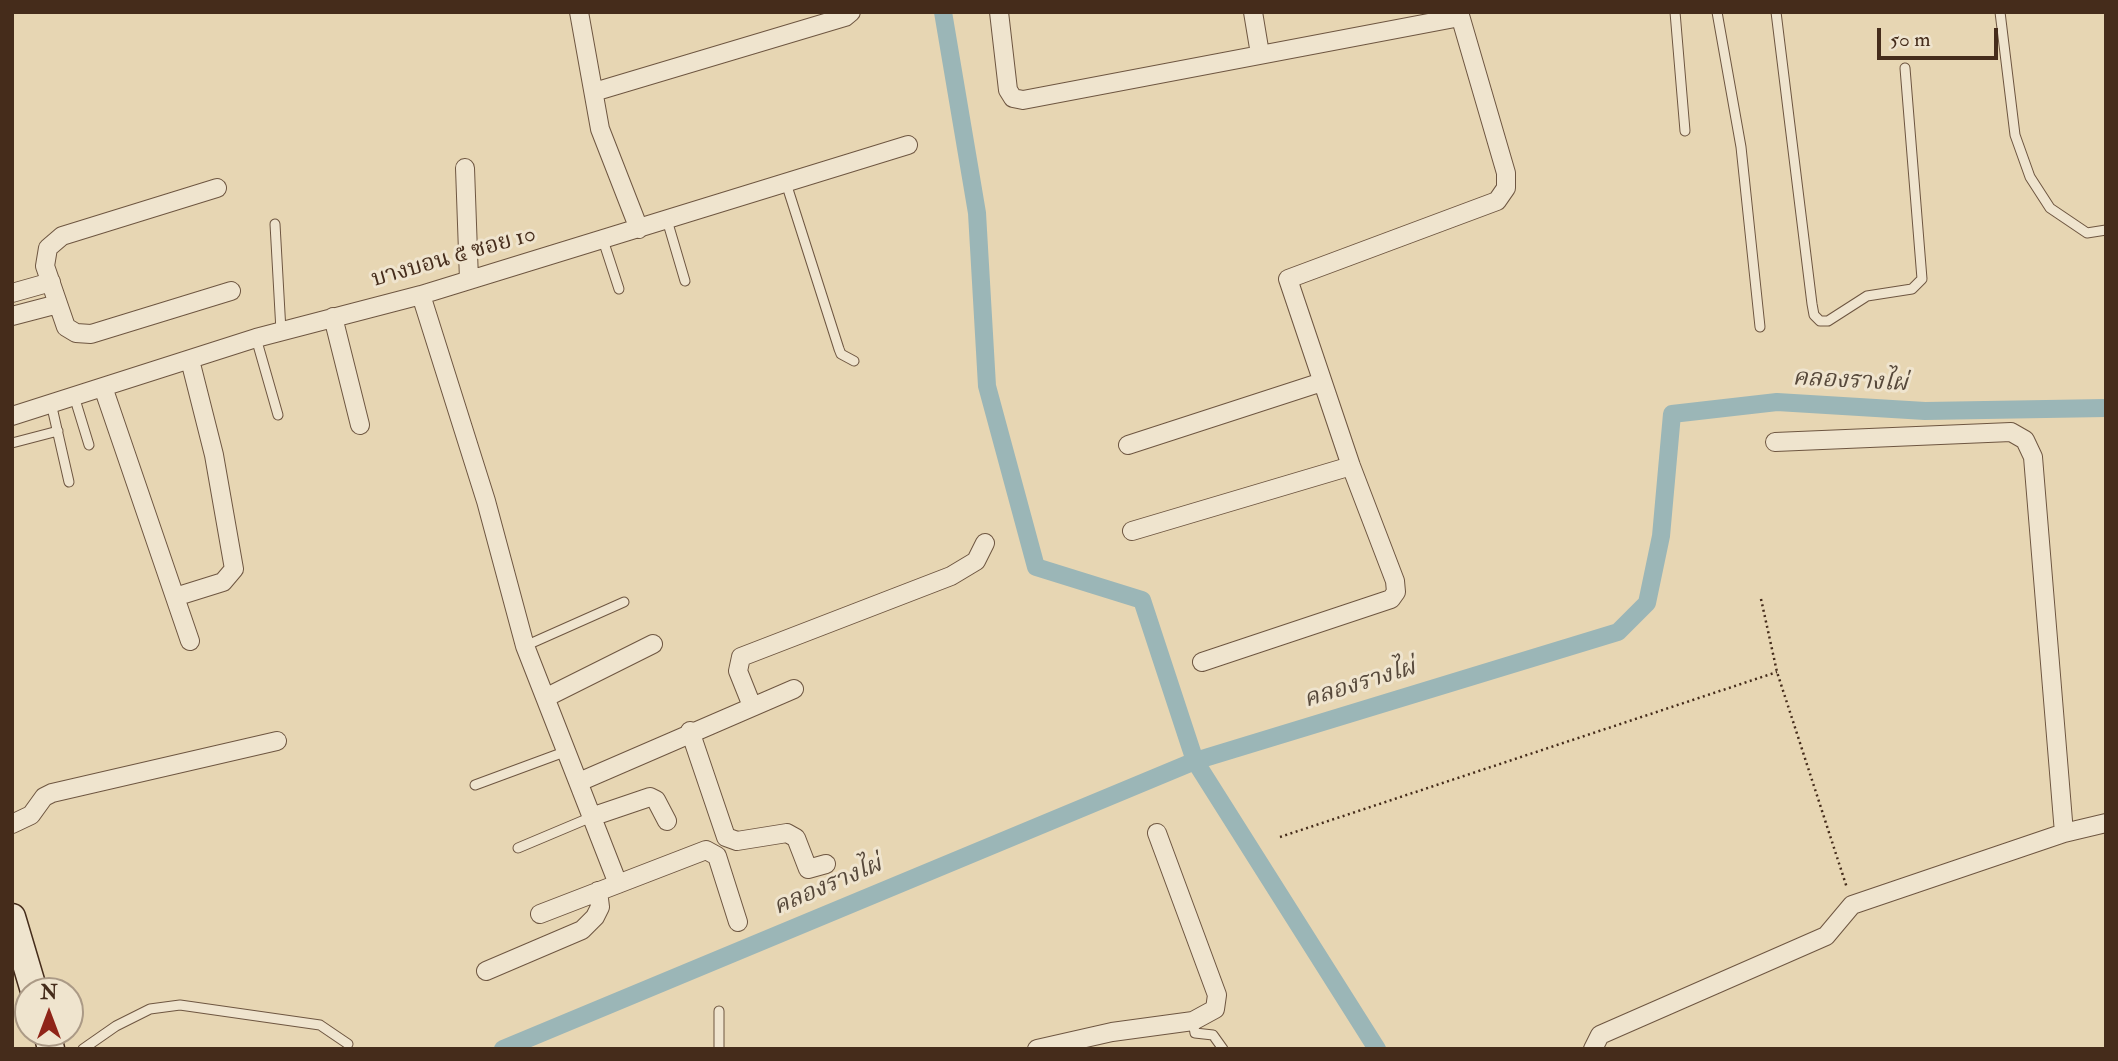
<!DOCTYPE html>
<meta charset="utf-8">
<style>
body{margin:0}
#map{position:relative;width:2118px;height:1061px;overflow:hidden;background:#e7d6b3;font-family:"IM FELL Double Pica",serif}
canvas{display:block}
.frame{position:absolute;inset:0;border:14px solid #452c1b;pointer-events:none}
.north{position:absolute;left:14px;top:977px;width:70px;height:70px;box-sizing:border-box;background:#efe4ce;border:2px solid #ab9a86;border-radius:50%;rotate:0deg;font-size:19px;font-weight:700;line-height:28px;text-align:center;color:#452c1b}
.north::after{content:'';display:block;margin:auto;width:24px;height:32px;background:#8f2418;clip-path:polygon(50% 0,100% 100%,50% 72%,0 100%)}
.scale{position:absolute;left:1877px;top:28px;width:121px;height:32px;box-sizing:border-box;border:4px solid #452c1b;border-top:0;padding-left:9px;font-size:21px;line-height:24px;white-space:nowrap;color:#452c1b;-webkit-text-stroke:5px #efe4ce;paint-order:stroke}
</style>
<div id="map">
<canvas width="2118" height="1061"></canvas>
<div class="frame"></div>
<div class="north">N</div>
<div class="scale">50 m</div>
</div>
<script>
const ctx = document.querySelector('canvas').getContext('2d');
ctx.lineJoin = 'round';
function toPath(rows) {
  const path = new Path2D();
  for (const r of rows) {
    path.moveTo(r[0], r[1]);
    for (let i = 2; i < r.length; i += 2) path.lineTo(r[i], r[i + 1]);
  }
  return path;
}
function strokePath(path, color, width, dash) {
  ctx.strokeStyle = color;
  ctx.lineWidth = width;
  ctx.lineCap = dash ? 'butt' : 'round';
  ctx.setLineDash(dash || []);
  ctx.stroke(path);
}
function write(font, color, halo, rows, align = 'center') {
  ctx.font = font + ' "IM FELL Double Pica","Noto Serif Thai",serif';
  ctx.lineWidth = 6;
  ctx.setLineDash([]);
  ctx.textBaseline = 'middle';
  ctx.strokeStyle = halo;
  ctx.fillStyle = color;
  for (const [text, x, y, turn = 0] of rows) {
    ctx.save();
    ctx.translate(x, y);
    ctx.rotate((+turn || 0) * Math.PI / 180);
    ctx.textAlign = isNaN(turn) ? turn : align;
    if (halo) ctx.strokeText(text, 0, 0);
    ctx.fillText(text, 0, 0);
    ctx.restore();
  }
}
const canal = toPath([
 [943,12,977,213,987,386,1036,567,1142,600,1195,761,1377,1049],
 [503,1049,1195,761,1618,632,1647,603,1661,536,1672,414,1777,402,1925,411,2106,408]
]);
const path = toPath([
 [1761,599,1777,672,1847,888],
 [1280,837,1777,672],
 [1364,1048,1364,1049]
]);
const lane = toPath([
 [1675,12,1685,131],
 [1717,12,1741,147,1760,327],
 [1776,12,1812,304,1814,315,1820,321,1828,321,1867,296,1912,289,1922,279,1905,68],
 [2000,12,2015,135,2030,177,2050,208,2087,233,2106,230],
 [786,183,839,349,841,354,854,361],
 [667,220,685,281],
 [275,224,281,331],
 [603,240,619,289],
 [256,338,278,415],
 [74,396,89,445],
 [51,403,69,482],
 [12,443,58,431],
 [525,646,624,602],
 [475,785,567,751],
 [518,848,594,816],
 [1193,1021,1195,1033,1213,1035,1223,1049],
 [83,1049,116,1026,150,1009,180,1005,320,1025,348,1044],
 [719,1049,719,1011]
]);
const street = toPath([
 [579,12,600,129,639,229],
 [999,12,1008,90,1013,98,1023,100,1460,17],
 [1253,12,1260,54],
 [594,92,845,17,851,12],
 [465,168,469,280],
 [217,188,62,236,48,248,45,266,66,327,76,333,91,334,231,291],
 [12,293,51,282],
 [421,295,486,501,525,646,618,884],
 [12,316,58,304],
 [333,317,360,425],
 [103,387,190,641],
 [12,416,256,338,421,295,908,145],
 [1775,442,2011,432,2025,440,2033,457,2064,833],
 [1128,445,1322,382],
 [1132,531,1351,466],
 [175,597,223,582,234,569,214,455,190,360],
 [1202,662,1391,599,1396,592,1395,581,1351,466,1288,279,1497,201,1506,188,1506,173,1459,12],
 [547,697,653,644],
 [752,706,738,671,741,657,951,576,976,561,985,543],
 [690,731,726,837,737,841,787,833,796,838,808,869,826,864],
 [579,782,794,689],
 [594,816,650,797,656,800,667,821],
 [12,824,31,815,44,797,52,793,277,741],
 [540,914,706,850,717,856,738,922],
 [486,971,582,930,595,917,600,907,598,891],
 [1037,1049,1112,1032,1193,1021,1215,1009,1217,995,1157,833],
 [1593,1049,1600,1035,1826,936,1852,905,2064,833,2106,823]
]);
const secondary = toPath([
 [12,917,34,991],
 [47,1033,51,1049]
]);
const streetNames = [
 ["บางบอน ๕ ซอย 10",454,258,-16]
];
const waterNames = [
 ["คลองรางไผ่",1850,382,3],
 ["คลองรางไผ่",1360,685,-17],
 ["คลองรางไผ่",828,887,-23]
];
strokePath(canal, '#9bb6b7', 18);
strokePath(lane, '#6e5641', 11);
strokePath(street, '#6e5641', 20);
strokePath(secondary, '#452c1b', 29);
strokePath(path, '#452c1b', 2.5, [2, 3.5]);
strokePath(lane, '#efe4ce', 9);
strokePath(street, '#efe4ce', 18);
strokePath(secondary, '#efe4ce', 26);
write('23px', '#452c1b', '#efe4ce', streetNames);
write('italic 24px', '#56483a', '#efe4ce', waterNames);
</script>
